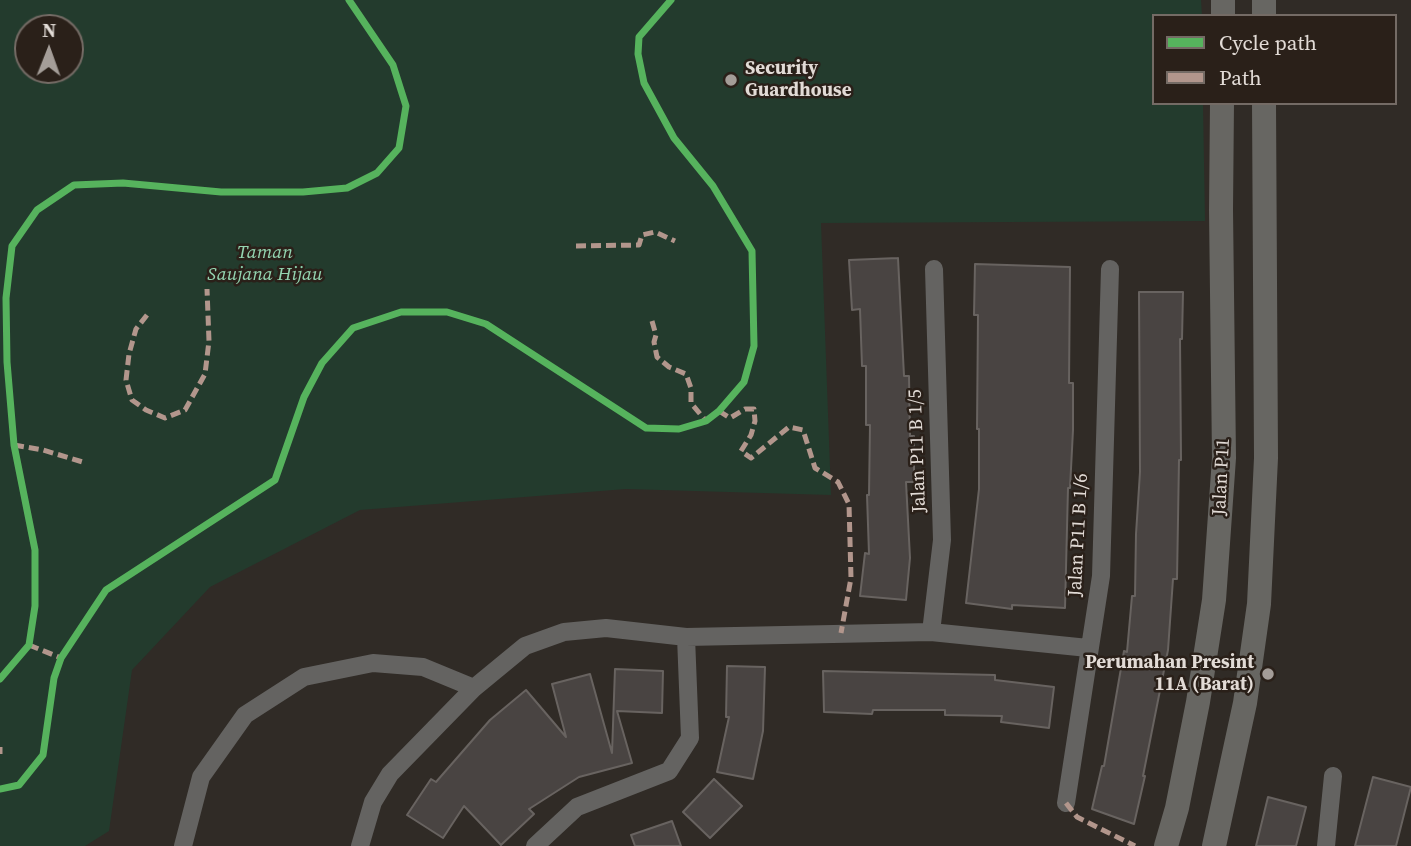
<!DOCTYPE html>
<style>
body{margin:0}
#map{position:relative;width:1411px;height:846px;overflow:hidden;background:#302b26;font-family:"Source Serif 4",serif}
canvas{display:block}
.legend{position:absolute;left:1152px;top:14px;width:245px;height:91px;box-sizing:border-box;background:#2a2019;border:2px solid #746b65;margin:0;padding:9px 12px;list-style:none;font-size:21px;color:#e2dbd6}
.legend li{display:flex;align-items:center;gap:14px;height:35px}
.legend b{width:35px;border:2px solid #746b65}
.north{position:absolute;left:14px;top:14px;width:70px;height:70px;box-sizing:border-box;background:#2a2019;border:2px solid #746b65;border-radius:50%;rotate:1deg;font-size:19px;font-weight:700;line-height:28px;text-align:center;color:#e2dbd6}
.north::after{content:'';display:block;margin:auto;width:24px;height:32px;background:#a49d98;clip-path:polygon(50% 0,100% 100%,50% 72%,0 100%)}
</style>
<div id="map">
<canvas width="1411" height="846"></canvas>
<ul class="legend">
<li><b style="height:9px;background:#56b35d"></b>Cycle path</li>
<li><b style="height:9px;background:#b2968c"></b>Path</li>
</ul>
<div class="north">N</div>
</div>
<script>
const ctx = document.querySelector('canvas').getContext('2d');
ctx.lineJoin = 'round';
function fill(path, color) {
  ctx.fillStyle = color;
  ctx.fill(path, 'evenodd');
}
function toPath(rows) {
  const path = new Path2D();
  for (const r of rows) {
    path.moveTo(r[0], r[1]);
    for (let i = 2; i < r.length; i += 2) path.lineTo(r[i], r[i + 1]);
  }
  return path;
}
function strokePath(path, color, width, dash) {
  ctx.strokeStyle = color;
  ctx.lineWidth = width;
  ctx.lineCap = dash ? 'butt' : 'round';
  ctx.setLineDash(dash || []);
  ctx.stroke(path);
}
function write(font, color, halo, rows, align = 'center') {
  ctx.font = font + ' "Source Serif 4",serif';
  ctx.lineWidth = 5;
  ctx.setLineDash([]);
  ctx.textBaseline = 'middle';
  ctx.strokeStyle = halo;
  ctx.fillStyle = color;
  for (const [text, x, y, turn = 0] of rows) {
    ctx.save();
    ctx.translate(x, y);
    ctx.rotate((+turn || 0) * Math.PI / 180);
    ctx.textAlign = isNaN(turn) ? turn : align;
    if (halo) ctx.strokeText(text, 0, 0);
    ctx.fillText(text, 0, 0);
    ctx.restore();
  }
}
const green = toPath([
 [0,0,1201,0,1202,16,1154,16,1154,103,1203,103,1205,221,821,223,831,495,626,489,360,510,210,587,132,670,109,831,85,846,0,846],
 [28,28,70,28,70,70,28,70]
]);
const building = toPath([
 [898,258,904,376,909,376,910,436,914,436,914,482,906,482,910,558,906,600,860,596,865,553,869,554,867,495,869,495,870,425,866,425,866,366,862,366,860,309,852,310,849,260,898,258],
 [975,264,1070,267,1069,383,1073,383,1073,430,1070,488,1068,488,1065,608,1012,605,1012,609,966,603,979,489,979,429,977,429,978,315,974,315,975,264],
 [1139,292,1183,292,1182,339,1180,339,1181,460,1179,460,1177,579,1173,579,1168,650,1143,776,1145,776,1134,824,1092,809,1102,766,1104,766,1124,651,1127,652,1132,596,1135,596,1136,534,1140,472,1139,292],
 [727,666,765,667,763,731,753,779,717,772,729,717,726,717,727,666],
 [615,669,663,671,662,713,617,711,632,763,579,777,529,809,534,814,501,845,464,806,443,838,407,815,431,779,436,782,490,720,526,690,566,737,552,684,590,674,612,753,615,669],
 [823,671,995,675,995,680,1054,687,1049,728,1001,722,1002,716,945,715,945,710,873,710,872,714,824,712,823,671],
 [1373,777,1411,787,1396,846,1355,846,1373,777],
 [714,779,742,806,710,838,683,812,714,779],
 [1268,797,1306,807,1296,846,1256,846,1268,797],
 [672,821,681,846,635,846,631,835,672,821]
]);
const street = toPath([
 [931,632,942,540,934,269],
 [1066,803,1101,576,1110,269],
 [183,846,201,777,245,715,304,677,373,663,423,667,474,688],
 [360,846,373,802,390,774,474,688,525,646,564,632,606,628,686,637,931,632,1088,648],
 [535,846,577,807,669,771,690,738,686,637],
 [1326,846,1333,776]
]);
const secondary = toPath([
 [1264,0,1264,16],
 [1223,16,1223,0],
 [1166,846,1177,808,1198,702,1214,600,1224,458,1221,210,1222,103],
 [1214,846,1245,703,1259,604,1266,458,1264,103]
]);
const quiet = toPath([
 [576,246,639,245,642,235,655,232,675,241],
 [147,315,136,329,129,354,126,380,132,400,146,410,165,418,185,410,205,374,209,341,207,289],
 [652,321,656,335,654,342,657,357,669,367,686,374,691,388,691,403,706,421],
 [719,411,730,418,745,409,754,409,755,421,751,435,741,451,751,458,789,427,803,430,815,468,838,482,849,504,851,578,841,633],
 [14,445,43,450,86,463],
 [29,645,61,658],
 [0,747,0,754],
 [1066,803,1077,817,1135,846]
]);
const cycleway = toPath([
 [0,679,29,645,35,606,35,550,14,445,7,362,6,298,12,246,37,210,74,185,123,183,221,192,303,192,347,188,377,173,399,148,406,106,393,65,349,0],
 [0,789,19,785,43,755,54,678,61,658,106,590,275,480,304,397,322,363,353,328,401,312,447,312,486,324,646,428,679,429,706,421,719,411,744,382,754,346,752,251,713,186,674,138,644,83,638,54,639,37,671,0]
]);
const markers = [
 [731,80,7,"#a49d98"],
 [1268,674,7,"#a49d98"]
];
const poiNames = [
 ["Security",745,69],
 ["Guardhouse",745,91],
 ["Perumahan Presint",1254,663,"right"],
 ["11A (Barat)",1254,685,"right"]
];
const parkNames = [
 ["Taman",265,253],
 ["Saujana Hijau",265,275]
];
const streetNames = [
 ["Jalan P11 B 1/5",918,451,-92],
 ["Jalan P11",1222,477,-87],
 ["Jalan P11 B 1/6",1079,535,-87]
];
fill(green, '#233b2d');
fill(building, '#494442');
strokePath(building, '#686360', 2);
strokePath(street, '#646361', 18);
strokePath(secondary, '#676662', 24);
strokePath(quiet, '#b2968c', 5, [10, 5]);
strokePath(cycleway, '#56b35d', 7);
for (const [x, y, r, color] of markers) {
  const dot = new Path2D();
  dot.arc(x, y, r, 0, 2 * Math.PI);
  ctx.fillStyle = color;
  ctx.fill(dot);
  strokePath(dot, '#2a2019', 2.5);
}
write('bold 19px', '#e2dbd6', '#2a2019', poiNames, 'left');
write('italic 19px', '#94d5b1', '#2a2019', parkNames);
write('19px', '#e2dbd6', '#2a2019', streetNames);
</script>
